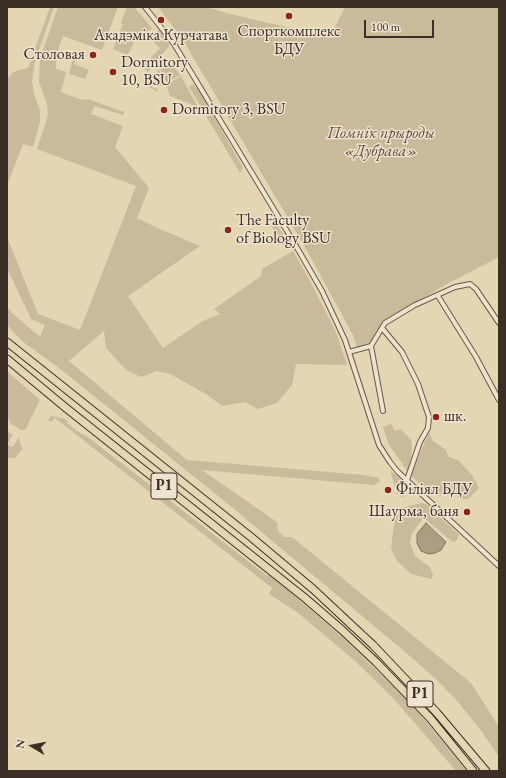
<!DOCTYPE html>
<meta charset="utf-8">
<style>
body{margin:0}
#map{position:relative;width:506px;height:778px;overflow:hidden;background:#e5d6b3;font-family:"EB Garamond",serif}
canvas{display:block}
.frame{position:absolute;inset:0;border:8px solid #3c2f27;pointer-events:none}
.north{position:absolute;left:12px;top:726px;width:40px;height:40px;-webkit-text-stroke:3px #eee4ce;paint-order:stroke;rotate:280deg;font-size:11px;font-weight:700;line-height:16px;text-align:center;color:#3c2f27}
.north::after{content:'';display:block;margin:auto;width:14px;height:18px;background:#3c2f27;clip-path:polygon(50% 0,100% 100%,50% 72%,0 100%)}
.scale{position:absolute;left:364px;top:20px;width:70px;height:18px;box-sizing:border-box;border:2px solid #3c2f27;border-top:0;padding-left:5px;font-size:12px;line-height:14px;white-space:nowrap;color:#3c2f27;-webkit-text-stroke:3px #eee4ce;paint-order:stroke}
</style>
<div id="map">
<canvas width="506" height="778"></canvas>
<div class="frame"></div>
<div class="north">N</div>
<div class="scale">100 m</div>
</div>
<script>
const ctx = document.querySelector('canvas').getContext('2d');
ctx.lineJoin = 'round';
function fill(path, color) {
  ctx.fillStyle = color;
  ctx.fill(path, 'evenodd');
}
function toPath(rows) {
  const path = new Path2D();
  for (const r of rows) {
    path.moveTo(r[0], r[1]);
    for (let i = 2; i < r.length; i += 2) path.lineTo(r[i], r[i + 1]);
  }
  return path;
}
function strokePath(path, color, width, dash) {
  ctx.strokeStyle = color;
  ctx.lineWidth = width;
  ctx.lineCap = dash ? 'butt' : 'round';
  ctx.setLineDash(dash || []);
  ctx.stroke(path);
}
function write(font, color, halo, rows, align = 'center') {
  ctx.font = font + ' "EB Garamond",serif';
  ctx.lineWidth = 3;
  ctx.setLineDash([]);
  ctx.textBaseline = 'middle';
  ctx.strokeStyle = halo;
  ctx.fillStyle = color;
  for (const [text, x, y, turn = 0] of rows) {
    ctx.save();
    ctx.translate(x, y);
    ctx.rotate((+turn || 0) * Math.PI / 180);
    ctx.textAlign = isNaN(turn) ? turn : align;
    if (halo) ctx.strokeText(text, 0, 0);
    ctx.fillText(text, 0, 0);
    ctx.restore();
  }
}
const green = toPath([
 [50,7,54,7,35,61,32,81,34,94,40,110,40,122,33,147,23,144,7,186,8,78,13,72,28,68],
 [58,7,118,7,102,50,63,36,56,56,56,69,66,72,61,92,82,100,88,99,124,112,124,114,123,115,95,106,91,114,123,126,115,147,149,188,137,218,160,229,200,246,128,296,163,348,203,321,220,314,214,309,261,276,262,269,293,251,309,279,336,332,347,365,296,364,292,385,277,403,258,409,245,402,222,406,206,394,170,374,157,371,141,377,126,370,106,348,104,331,69,361,187,460,364,475,379,478,380,482,373,485,202,470,277,522,278,531,284,537,292,537,471,683,499,727,499,757,482,732,459,703,438,681,411,657,233,508,59,368,22,341,7,325,7,307,12,313,40,337,45,325,31,319,7,268,7,237,38,314,80,330,136,186,37,149,48,115,47,104,39,82,40,58],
 [127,7,134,7,152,28,147,34,139,31,128,55,113,49,123,24,121,23],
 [158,7,206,7,230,14,330,37,345,7,499,7,499,257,445,285,386,320,370,345,357,348,353,335,305,247,183,40],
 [159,29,168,40,169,46,148,72,142,67,160,48,150,39],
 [73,58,76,60,74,64,89,70,85,79,69,74],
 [174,66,180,75,166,83,160,68],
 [159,69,164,84,160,86,153,84,152,87,158,89,158,92,146,85],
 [181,76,198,107,170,96,166,85],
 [193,84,199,90,243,168,240,173,189,87],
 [276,223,289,244,289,247,286,250,270,224],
 [7,371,40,400,25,430,21,430,11,424,7,416],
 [51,416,65,419,68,421,67,423,83,435,84,434,266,575,272,576,343,638,410,702,467,771,456,771,394,699,355,661,297,612,269,594,272,588,55,418,51,422,48,420],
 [391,424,395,431,401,429,411,440,412,449,410,465,408,472,388,443,383,427],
 [8,432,13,434,7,445,13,447,19,437,21,447,23,448,15,458,7,458,7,433],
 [429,432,433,441,446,450,448,456,459,461,472,475,479,488,468,499,461,499,453,493,438,496,428,493,411,475],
 [390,470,407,486,409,490,405,496,402,497,397,494],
 [422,503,426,504,459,535,456,541,453,542,426,520,422,520,412,533,410,543,415,556,430,567,433,575,432,579,411,574,397,561,391,548,396,509]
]);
const water = toPath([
 [426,523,446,542,441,550,435,553,429,554,421,551,417,543,417,534,426,523]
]);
const street = toPath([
 [145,7,174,44,296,246,322,291,345,340,379,445,390,462,398,472,499,566],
 [438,296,476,357,499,400],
 [382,328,402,352,418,384,429,417,428,428,420,442,407,480],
 [371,346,383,411],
 [349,352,371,346,385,323,415,305,455,287,470,284,476,289,499,323]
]);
const highway = toPath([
 [7,342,251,537,313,589,373,645,409,683,437,713,486,771],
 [7,359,66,408,305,598,342,630,376,662,430,718,473,771]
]);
const markers = [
 [289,16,4,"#8f2418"],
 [161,20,4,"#8f2418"],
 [93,55,4,"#8f2418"],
 [113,72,4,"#8f2418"],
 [164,110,4,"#8f2418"],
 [228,230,4,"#8f2418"],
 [436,417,4,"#8f2418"],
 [388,490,4,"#8f2418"],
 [467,512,4,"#8f2418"]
];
const shields = [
 [164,486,26],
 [420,694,26]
];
const shieldNames = [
 ["Р1",164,486],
 ["Р1",420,694]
];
const poiNames = [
 ["Спорткомплекс",289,32,"center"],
 ["БДУ",289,50,"center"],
 ["Акадэміка Курчатава",161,36,"center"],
 ["Столовая",85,55,"right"],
 ["Dormitory",121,63],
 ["10, BSU",121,81],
 ["Dormitory 3, BSU",172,110],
 ["The Faculty",236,221],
 ["of Biology BSU",236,239],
 ["шк.",444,417],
 ["Філіял БДУ",396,490],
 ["Шаурма, баня",459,512,"right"]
];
const parkNames = [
 ["Помнік прыроды",381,134],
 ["«Дубрава»",381,152]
];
fill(green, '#c8ba9b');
fill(water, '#ac9d83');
strokePath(water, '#7f715e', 1);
strokePath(street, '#66594a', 6);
strokePath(highway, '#3c2f27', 9);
strokePath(street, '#eee4ce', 4);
strokePath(highway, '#e5d6b3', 7);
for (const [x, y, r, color] of markers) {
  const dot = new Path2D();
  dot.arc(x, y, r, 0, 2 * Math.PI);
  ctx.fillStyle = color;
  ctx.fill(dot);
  strokePath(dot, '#eee4ce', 1.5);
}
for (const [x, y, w] of shields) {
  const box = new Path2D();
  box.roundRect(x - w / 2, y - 13, w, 26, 3);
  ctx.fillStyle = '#eee4ce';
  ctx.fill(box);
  strokePath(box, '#3c2f27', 1);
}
write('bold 15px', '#3c2f27', null, shieldNames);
write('16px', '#3c2f27', '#eee4ce', poiNames, 'left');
write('italic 16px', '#584b3e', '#eee4ce', parkNames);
</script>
